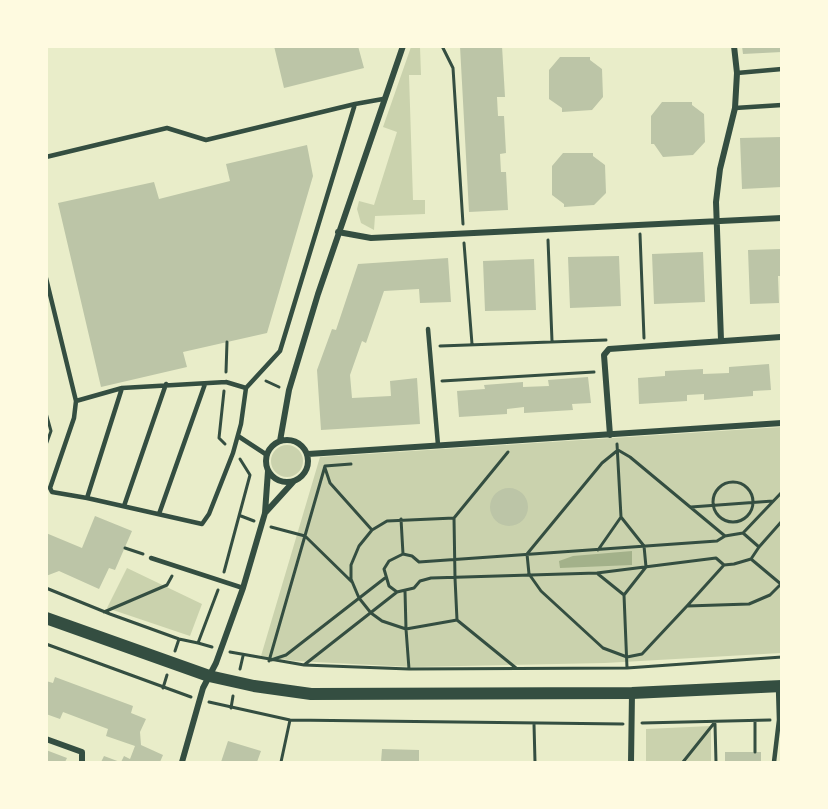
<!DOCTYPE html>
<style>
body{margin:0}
#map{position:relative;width:828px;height:809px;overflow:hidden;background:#e9edc9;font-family:Figtree,sans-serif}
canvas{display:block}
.frame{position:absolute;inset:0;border:48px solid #fefae0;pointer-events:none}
</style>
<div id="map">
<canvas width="828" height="809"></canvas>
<div class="frame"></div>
</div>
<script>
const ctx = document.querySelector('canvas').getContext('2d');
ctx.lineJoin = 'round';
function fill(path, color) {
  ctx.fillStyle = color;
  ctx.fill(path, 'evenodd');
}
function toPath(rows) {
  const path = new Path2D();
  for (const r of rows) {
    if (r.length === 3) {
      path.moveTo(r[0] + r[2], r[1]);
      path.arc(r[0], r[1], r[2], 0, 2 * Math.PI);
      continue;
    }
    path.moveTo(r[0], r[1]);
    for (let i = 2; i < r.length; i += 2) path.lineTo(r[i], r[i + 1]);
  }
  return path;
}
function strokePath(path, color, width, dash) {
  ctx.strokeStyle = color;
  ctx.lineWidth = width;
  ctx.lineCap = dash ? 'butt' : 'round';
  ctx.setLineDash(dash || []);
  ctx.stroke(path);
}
const green = toPath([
 [411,47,420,47,421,75,409,75,413,200,425,200,425,214,375,216,374,230,361,223,357,209,359,201,374,205,397,132,383,127],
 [781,427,781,653,605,663,412,667,295,661,261,656,320,457],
 [287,461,16],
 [127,568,202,604,190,636,107,608],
 [711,726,711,762,646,762,646,729]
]);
const water = toPath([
 [632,551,632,565,560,568,559,561,573,556]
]);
const building = toPath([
 [274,46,358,46,364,68,284,88],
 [460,46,502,46,505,97,497,97,498,116,504,116,506,153,500,154,501,172,506,172,508,210,469,212],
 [742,46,782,46,782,52,743,54],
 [560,57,590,57,590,60,602,69,603,97,592,110,562,112,562,108,549,99,549,70],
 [662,102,692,102,692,105,704,114,705,142,693,155,663,157,654,144,651,144,651,116],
 [782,137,782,187,742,189,740,138],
 [307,145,313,176,267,333,183,352,187,367,101,387,58,203,154,182,159,199,230,181,226,164],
 [563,153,593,153,593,156,605,165,606,193,594,205,564,207,564,204,552,195,552,166],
 [782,249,782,276,778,276,779,303,750,304,748,250],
 [703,252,705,302,654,304,652,254],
 [619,256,621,306,570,308,568,257],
 [448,258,451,302,420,303,419,289,384,291,366,343,362,341,350,375,352,398,391,396,390,381,417,378,420,424,321,430,317,370,332,329,336,330,358,264],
 [534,259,536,310,485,311,483,261],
 [769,364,771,390,753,391,753,396,704,400,704,394,687,395,687,401,639,404,638,378,665,376,665,371,703,369,703,374,729,373,729,367],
 [588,377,591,403,572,404,573,410,524,413,524,407,507,409,507,414,459,417,457,391,485,389,484,385,523,382,523,387,549,386,548,380],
 [509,507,19],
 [95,516,132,531,115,570,109,568,99,589,59,571,46,576,46,533,82,548],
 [55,677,133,706,131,713,146,719,140,732,141,745,163,755,160,762,121,762,124,756,130,759,135,746,106,736,108,729,63,712,60,719,46,714,46,681,53,683],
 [228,741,261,751,257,762,221,762],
 [382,749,419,750,419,762,381,762],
 [46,750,67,758,65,762,46,762],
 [725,752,761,752,761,762,725,762],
 [104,756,120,762,101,762]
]);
const path = toPath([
 [442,46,453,68,463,224],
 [640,234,644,338],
 [548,240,552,341],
 [464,243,472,344],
 [440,346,606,340],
 [226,372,227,342],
 [266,381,279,387],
 [442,381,594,372],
 [224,391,219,438,225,444],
 [46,413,51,431,46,445],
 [617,444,621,517],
 [508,452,454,518,455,578,457,620,516,668],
 [325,468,330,483,372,530,387,521,454,518],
 [733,502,20],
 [691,507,773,501],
 [241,516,254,521],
 [401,519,403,554],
 [271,527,305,536,352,582],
 [372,530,359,546,351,565,351,579,359,598,371,613,382,621,406,629,405,591],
 [743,533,759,547,751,559,734,564,724,565,716,558,597,573,431,578,420,581,414,588,397,592,389,586,384,569,389,561,403,554,412,556,419,562,717,541,725,536,743,533],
 [743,533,782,492],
 [725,536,630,457,618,450,602,463,527,554,529,574,541,591,603,648,627,657,642,654,687,606,749,604,770,595,782,583],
 [759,547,782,521],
 [125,548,143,554],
 [598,550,621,517,644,546,646,567,624,595,627,668],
 [751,559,782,585],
 [224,572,250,475,240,459],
 [598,574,624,595],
 [46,588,110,614,179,639,198,643,218,590],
 [687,606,724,565],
 [104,612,167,585,172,576],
 [198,643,212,647],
 [46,644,191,697],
 [175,651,179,639],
 [230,652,304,665,409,669,627,668,782,657],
 [271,660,286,655,385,578],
 [269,661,325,466,351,464],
 [304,665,397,592],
 [240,669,243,656],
 [409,669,406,629,457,620],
 [163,688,167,675],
 [209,702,290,720,623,724],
 [231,708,233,696],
 [642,723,770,720],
 [534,724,535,762],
 [715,724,716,762],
 [755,752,755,721],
 [281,762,290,720],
 [683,762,715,722]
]);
const service = toPath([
 [737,73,782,69],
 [735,108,782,105],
 [46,157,167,128,206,140,355,104],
 [46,278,76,401,74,418,50,488,52,492,87,498],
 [428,329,438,445],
 [226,382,246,388,241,424,233,453,209,514,202,524,87,498,122,388,226,382],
 [246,388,280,351,355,104,383,99],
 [76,401,122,388],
 [238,436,267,455],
 [124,506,166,384],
 [159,514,205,384],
 [151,558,243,588],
 [774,762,779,720,778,687]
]);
const minor = toPath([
 [338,232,371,238,782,218],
 [721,340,716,202,720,169,735,108,737,73,734,46],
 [610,435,604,355,609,349,781,337],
 [287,461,21],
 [280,441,289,390,318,294,403,46],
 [308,454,782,423],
 [265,513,294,481],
 [46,739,82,752,82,762],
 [182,762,203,688,216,663,243,588,265,513,268,471],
 [631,762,632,693]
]);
const secondary = toPath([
 [46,618,209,676,254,686,311,694,632,693,782,686]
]);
fill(green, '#cad2ad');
fill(water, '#a3b18a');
fill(building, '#bcc5a7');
strokePath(path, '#344e41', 3);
strokePath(service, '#344e41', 4.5);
strokePath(minor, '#344e41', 6);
strokePath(secondary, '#344e41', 12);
</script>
